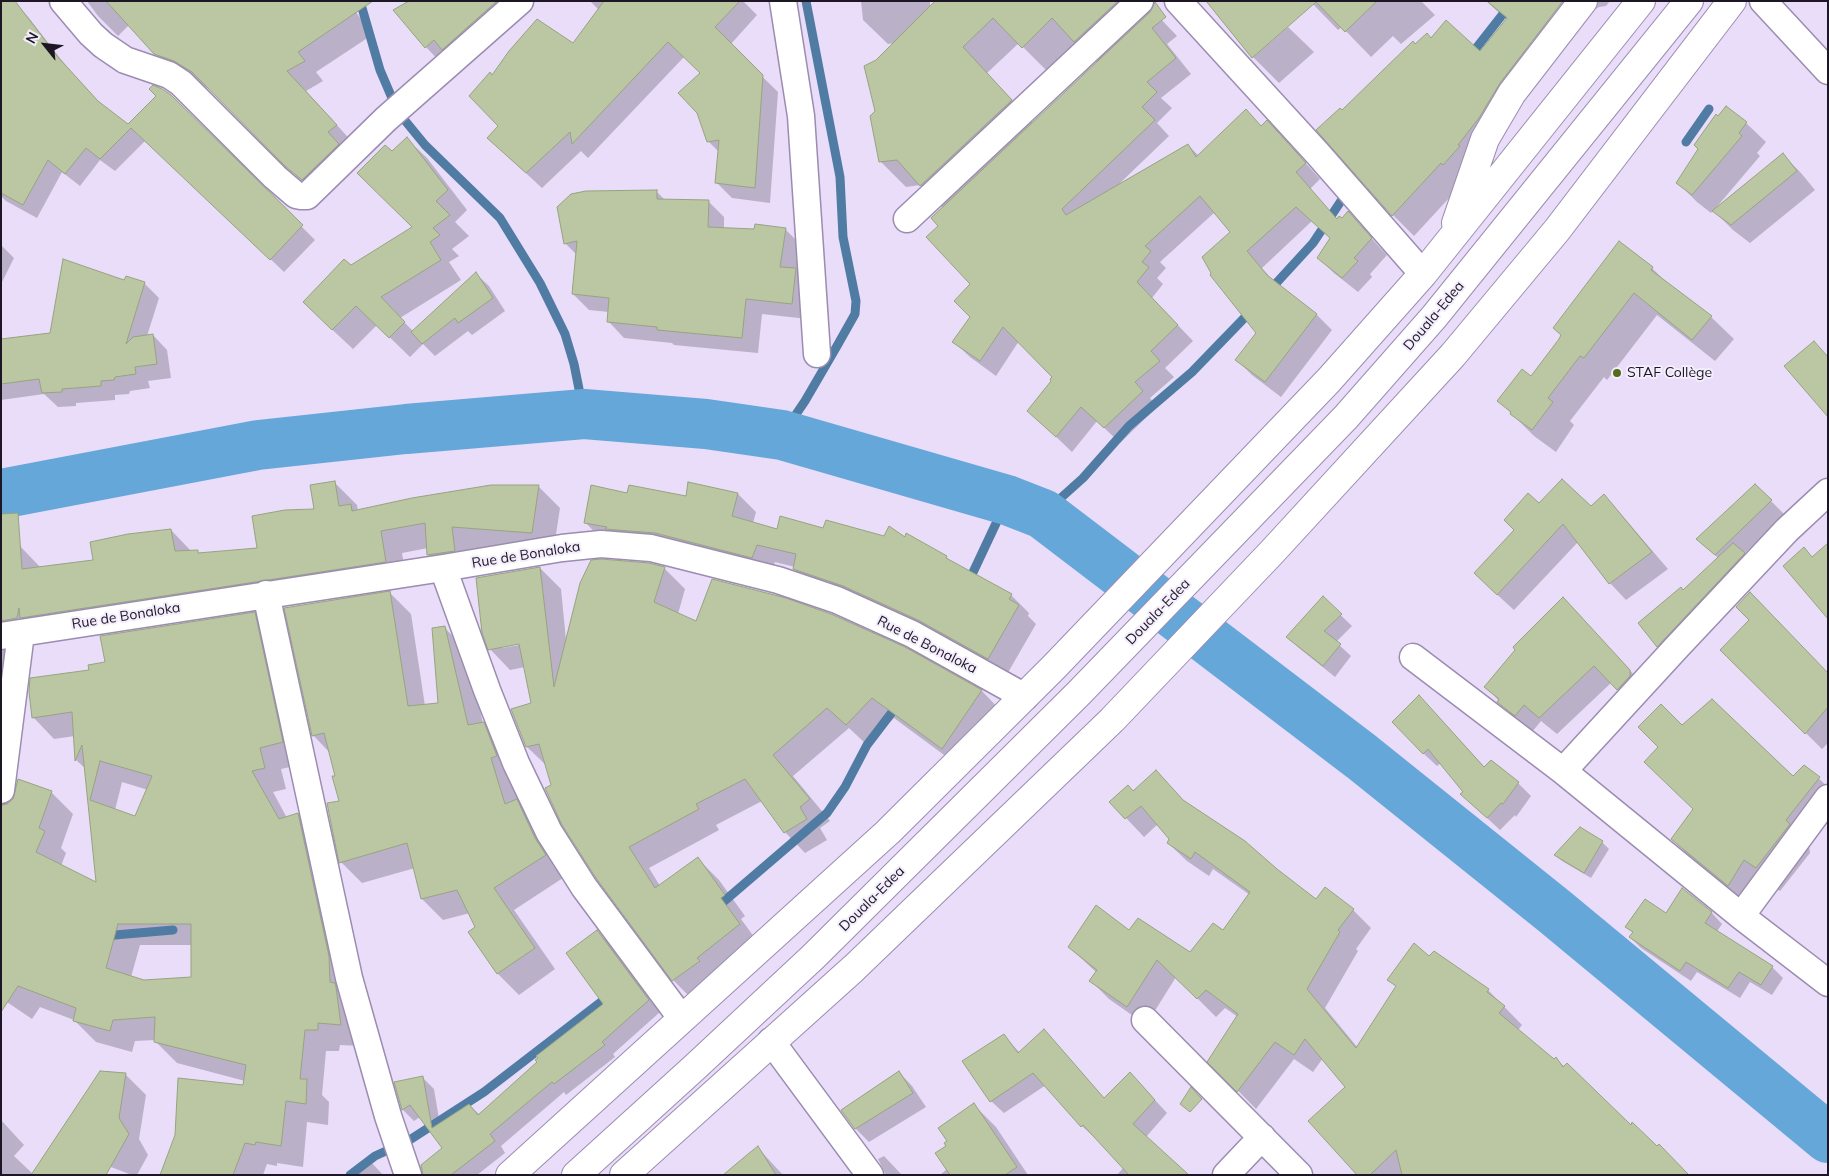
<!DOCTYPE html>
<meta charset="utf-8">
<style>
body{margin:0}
#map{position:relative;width:1829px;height:1176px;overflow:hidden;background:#e9ddfa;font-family:Mulish,sans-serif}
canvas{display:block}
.frame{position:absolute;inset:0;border:2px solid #1d1725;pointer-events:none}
.north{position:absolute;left:20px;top:20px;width:50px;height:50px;-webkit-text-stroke:4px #f3edfc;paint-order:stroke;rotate:299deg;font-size:14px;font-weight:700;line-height:20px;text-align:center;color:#1d1725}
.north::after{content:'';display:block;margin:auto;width:18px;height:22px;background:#1d1725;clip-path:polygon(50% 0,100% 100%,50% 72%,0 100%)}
</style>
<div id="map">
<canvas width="1829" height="1176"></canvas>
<div class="frame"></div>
<div class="north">N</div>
</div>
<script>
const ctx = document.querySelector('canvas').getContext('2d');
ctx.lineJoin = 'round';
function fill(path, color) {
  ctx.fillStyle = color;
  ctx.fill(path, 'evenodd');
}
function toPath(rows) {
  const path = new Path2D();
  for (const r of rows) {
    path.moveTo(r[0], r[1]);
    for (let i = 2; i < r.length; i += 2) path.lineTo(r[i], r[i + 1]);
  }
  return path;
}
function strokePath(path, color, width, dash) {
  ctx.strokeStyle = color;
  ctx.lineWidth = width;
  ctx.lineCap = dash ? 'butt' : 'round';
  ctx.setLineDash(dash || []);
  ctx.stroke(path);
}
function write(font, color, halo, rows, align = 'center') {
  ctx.font = font + ' Mulish,sans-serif';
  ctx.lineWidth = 4;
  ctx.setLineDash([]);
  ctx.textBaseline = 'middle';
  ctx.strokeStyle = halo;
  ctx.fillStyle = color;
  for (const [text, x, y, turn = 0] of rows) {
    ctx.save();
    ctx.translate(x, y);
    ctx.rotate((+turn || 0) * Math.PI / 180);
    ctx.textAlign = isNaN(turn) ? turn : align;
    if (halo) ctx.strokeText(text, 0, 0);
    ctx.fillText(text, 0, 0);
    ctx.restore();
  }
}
const shadow = toPath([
 [87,1,352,1,356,12,372,35,316,72,323,81,306,91,355,145,307,186,213,92,195,80,175,73,129,25,118,36,98,16],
 [405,1,521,1,442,64,426,47],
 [590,1,743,1,757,15,730,45,778,92,770,203,732,198,716,182,719,152,709,142,698,113,701,73,684,57,588,158,581,151,542,188,504,153,493,76,573,44,599,10],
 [861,1,930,1,930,9,964,1,1148,1,1158,13,1157,15,1177,36,1167,44,1191,74,1161,98,1172,108,1157,123,1169,136,1119,184,1188,145,1199,156,1246,111,1262,127,1282,137,1320,179,1310,189,1338,220,1342,220,1348,213,1387,255,1370,274,1372,277,1358,292,1334,273,1319,258,1331,239,1312,221,1262,268,1274,282,1317,315,1332,330,1281,397,1252,375,1237,360,1257,333,1232,232,1215,212,1160,262,1166,268,1157,278,1163,284,1152,298,1193,341,1165,368,1174,377,1150,398,1157,407,1120,443,1097,421,1072,452,1029,411,1053,381,1054,377,1019,341,996,376,970,357,954,342,972,317,972,284,940,226,943,208,920,185,906,187,881,162,872,117,877,111,877,61,895,43,888,44,863,20],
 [1019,43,1048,72,1077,43,1097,63,1033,123,987,73],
 [1310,1,1421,1,1435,15,1401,44,1393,36,1371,57,1342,27,1338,30],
 [1486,1,1610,1,1606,6,1599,7,1591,12,1520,104,1463,183,1414,236,1393,215,1318,130,1342,112,1415,45,1431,39,1480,53,1507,20],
 [16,4,29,18,70,71,101,104,128,125,171,96,315,240,284,272,146,140,115,171,100,160,80,186,62,172,37,218,6,201,1,196,1,172],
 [1288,27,1314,52,1279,83,1253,57],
 [1726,107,1746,123,1766,142,1757,153,1760,156,1715,209,1716,210,1782,154,1801,173,1815,190,1750,243,1733,230,1713,210,1711,213,1697,202,1678,183],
 [407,139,427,158,467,210,455,222,469,236,452,249,459,256,449,262,461,280,400,318,414,332,476,274,489,286,505,311,472,335,468,331,435,356,423,344,410,357,377,325,353,349,324,322,351,267,414,227,392,153],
 [656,191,666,201,708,201,724,217,724,229,755,230,785,229,801,245,797,271,811,285,808,319,762,314,758,353,674,345,672,343,624,338,609,322,609,312,589,310,573,294,577,255,565,243],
 [1620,243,1652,268,1667,283,1711,317,1734,339,1715,361,1657,315,1607,380,1604,377,1570,421,1574,425,1556,452,1534,436,1499,401,1531,377,1560,340],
 [1,245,14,258,1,284],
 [125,281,144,283,159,298,147,336,153,335,167,350,171,378,148,381,150,388,130,391,129,394,115,395,115,400,76,403,76,406,58,407,44,394,1,400,1,341,52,334],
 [335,483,357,505,358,511,538,486,560,508,553,554,473,548,476,572,450,576,428,555,428,548,402,553,407,583,21,642,8,804,51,792,73,814,61,848,66,853,61,866,97,884,86,769,76,760,75,736,54,739,33,717,90,671,107,663,254,614,276,635,304,764,281,769,286,789,273,792,287,818,298,814,319,836,362,1046,340,1045,339,1051,326,1051,322,1095,329,1102,328,1125,307,1122,303,1167,277,1163,277,1166,267,1164,263,1175,163,1175,244,1086,245,1081,177,1063,155,1041,155,1040,135,1041,132,1052,96,1042,74,1020,40,1007,32,1019,1,998,1,548,20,546,41,568,95,561,171,530,192,552,197,551,200,554,259,549,315,510],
 [122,782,148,790,136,818,115,810],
 [140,945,193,945,193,978,144,981,131,977],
 [1755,485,1785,515,1744,554,1757,567,1671,659,1658,646,1684,591,1718,558,1698,539],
 [628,494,687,497,738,494,756,512,753,523,777,531,824,530,884,538,905,538,946,557,954,564,1011,595,1029,613,1028,616,1036,624,1006,676,812,587,794,569,795,567,775,562,770,576,603,541,585,522],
 [1604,496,1620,513,1668,569,1626,600,1610,583,1578,542,1514,610,1492,590,1516,530,1539,505,1591,508],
 [540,568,561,589,566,640,664,568,685,589,678,614,696,622,905,649,982,691,1002,712,963,769,894,718,867,745,849,728,793,776,830,821,820,828,827,840,805,853,785,832,762,801,716,825,719,830,649,868,660,886,698,859,719,880,745,916,741,919,760,945,694,1001,673,980,552,786,547,766,527,747,512,710,533,704,525,667,510,670,490,649],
 [525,641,526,644,502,648,502,646],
 [390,593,411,614,425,706,439,704,444,627,465,649,483,723,505,745,511,779,519,803,538,822,566,876,514,910,555,969,519,995,498,974,470,932,477,928,470,913,443,920,422,899,415,868,362,883,341,862,340,802,337,777,330,753,313,735],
 [1323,598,1352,626,1336,642,1351,656,1335,677,1299,648,1288,637],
 [1580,616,1646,688,1635,706,1612,682,1557,734,1541,721,1532,732,1515,718,1486,687],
 [1722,650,1828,674,1828,743,1822,749],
 [1432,710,1485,768,1518,783,1531,796,1516,817,1515,815,1500,830,1475,807,1441,763,1437,766,1423,753],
 [1682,727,1793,778,1805,766,1828,787,1828,821,1809,845,1810,853,1780,891,1768,883,1752,909,1696,863,1672,839,1694,809],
 [1174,790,1186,803,1316,901,1353,910,1371,928,1356,949,1358,951,1325,1008,1358,1048,1397,987,1389,980,1429,957,1434,953,1488,990,1522,1025,1518,1030,1554,1060,1556,1059,1685,1175,1359,1175,1346,1087,1323,1058,1313,1072,1294,1059,1256,1109,1209,1061,1238,1017,1225,1008,1216,1017,1176,977,1146,1025,1109,999,1091,981,1096,972,1069,947,1129,932,1191,953,1224,932,1250,895,1213,869,1209,876,1187,861,1168,843,1171,839,1158,824,1144,837,1111,802,1133,792],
 [1602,842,1609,849,1591,878,1562,861,1555,855],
 [1711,912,1722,924,1716,933,1772,967,1783,978,1772,995,1750,982,1740,998,1697,972,1691,981,1641,948,1630,937,1633,933,1627,926,1666,914],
 [597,932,609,943,660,1012,613,1054,615,1057,566,1095,564,1092,501,1146,505,1153,477,1175,423,1175,444,1149,420,1117,414,1121,403,1110,396,1083,422,1077,434,1089,440,1125,469,1105,480,1115,605,1004],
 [1044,1031,1105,1099,1142,1086,1167,1113,1146,1137,1186,1175,1117,1175,1124,1167,1096,1137,1095,1138,1082,1126,1046,1085,1004,1113,991,1101,1004,1036,1020,1053],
 [899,1072,912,1086,926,1107,869,1142,856,1129,842,1110],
 [125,1074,146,1095,139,1139,148,1155,137,1175,132,1175,79,1155],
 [974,1105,996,1127,1028,1175,940,1175,947,1169,948,1146],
 [1,1120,24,1145,14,1156,33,1174,81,1175,1,1175],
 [758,1148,783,1175,725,1175],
 [884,1156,902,1175,886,1175,878,1159],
 [371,1162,383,1175,356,1175]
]);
const stream = toPath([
 [360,1,380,70,398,112,425,145,500,218,540,283,565,334,574,364,584,414],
 [1470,56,1510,5],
 [1686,142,1709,109],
 [1269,291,1313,243,1347,192],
 [782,435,805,401,837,346,855,314,856,301,843,237,840,177,806,1],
 [1043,514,1083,478,1129,426,1192,372,1252,310],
 [968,583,1007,500],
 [715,909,827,813,845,787,867,745,899,703],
 [103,936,173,930],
 [350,1175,375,1156,408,1141,484,1092,610,995]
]);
const river = toPath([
 [1,494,258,445,406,429,584,414,706,424,782,435,1007,500,1043,514,1362,757,1554,911,1828,1138]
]);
const building = toPath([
 [1,1,15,1,57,56,98,101,128,124,156,96,149,89,153,85,162,89,171,95,303,225,270,260,131,128,100,159,86,148,65,174,48,160,23,205,1,193,1,1],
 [106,1,373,1,298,52,305,61,287,71,337,125,328,132,339,144,302,180,285,166,192,72,174,61,154,54,106,1],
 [409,1,497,1,442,50,434,40,425,48,393,10,409,1],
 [604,1,740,1,715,27,763,75,755,188,715,183,719,140,707,142,697,113,678,93,700,73,668,42,572,144,570,132,526,173,487,138,498,126,469,96,490,72,492,75,509,51,537,19,573,43,604,1],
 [935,1,1118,1,1074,42,1052,18,1022,48,993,18,963,47,1012,100,920,186,897,160,879,162,870,116,875,111,864,66,876,60,935,1],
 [1206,1,1377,1,1345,32,1316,2,1252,58,1206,1],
 [1487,1,1563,1,1500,83,1479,118,1458,145,1460,146,1443,165,1441,163,1392,216,1316,130,1340,108,1342,110,1413,41,1415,44,1427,33,1431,38,1446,20,1480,51,1507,18,1487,1],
 [1155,2,1166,17,1152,28,1176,58,1147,82,1157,92,1142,107,1155,120,1062,209,1066,215,1188,144,1196,157,1246,109,1261,126,1267,120,1306,163,1296,172,1337,219,1339,216,1342,218,1348,211,1372,238,1354,258,1358,261,1342,278,1317,258,1330,238,1296,207,1247,251,1267,275,1317,314,1265,382,1235,360,1256,333,1210,275,1211,273,1202,257,1230,232,1200,196,1145,246,1151,251,1142,262,1149,267,1137,282,1178,325,1151,351,1160,361,1135,382,1143,391,1104,428,1081,407,1056,437,1027,411,1051,381,1050,379,1052,377,1003,327,980,361,952,342,970,317,954,301,970,284,926,237,938,226,931,218,1150,12,1155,2],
 [1726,106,1747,122,1739,133,1742,136,1692,195,1676,183,1698,149,1694,145,1716,114,1718,116,1726,106],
 [407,137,448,190,436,201,450,215,433,228,440,235,430,242,441,260,381,297,405,322,389,338,356,306,332,330,303,302,344,259,351,265,412,227,357,173,385,145,392,151,407,137],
 [1783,153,1797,171,1731,225,1712,211,1783,153],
 [657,190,657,199,709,200,708,227,754,229,755,224,786,228,780,267,796,268,792,304,746,299,742,338,657,330,657,327,607,322,609,298,572,294,577,241,564,244,557,207,571,194,586,191,657,190],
 [1619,241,1653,267,1651,270,1712,316,1692,340,1634,293,1584,358,1580,356,1548,398,1553,402,1532,430,1510,414,1511,412,1497,401,1522,369,1531,376,1559,339,1561,335,1553,328,1619,241],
 [63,259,124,280,126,276,145,282,126,344,133,337,153,334,157,364,135,367,136,374,115,377,114,380,101,381,101,386,62,389,62,392,42,393,39,379,1,384,1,339,50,333,63,259],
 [476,272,493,298,458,323,455,318,422,344,411,332,476,272],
 [1814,341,1828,357,1828,417,1784,366,1814,341],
 [1562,479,1591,506,1604,494,1652,552,1609,584,1563,524,1497,595,1474,573,1514,530,1504,520,1528,493,1539,503,1562,479],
 [335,481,339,506,351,504,352,511,412,498,491,485,539,485,532,533,452,527,455,551,427,555,425,523,381,531,386,562,20,618,19,608,17,618,1,621,1,514,18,513,22,569,93,560,90,542,128,534,171,529,175,551,198,550,198,553,257,548,252,516,285,510,314,509,310,485,335,481],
 [688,482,738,493,732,516,777,529,780,516,823,528,826,520,884,536,889,526,905,537,906,533,947,556,946,558,1012,594,1009,599,1019,605,988,659,918,620,843,586,793,569,796,554,757,545,752,558,655,533,605,529,607,527,584,523,591,485,627,493,629,485,686,496,688,482],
 [1755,484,1772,500,1715,555,1696,539,1755,484],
 [1733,543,1745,553,1657,647,1638,623,1681,587,1683,590,1733,543],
 [1828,543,1828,619,1783,566,1804,547,1812,557,1828,543],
 [601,559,649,563,665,567,654,602,696,621,712,579,786,598,831,614,905,647,982,690,942,749,872,698,846,725,827,708,773,755,810,799,800,807,807,819,784,833,745,779,696,804,699,809,629,847,655,888,698,857,725,895,721,898,740,924,697,958,700,961,672,981,596,878,562,825,545,788,551,785,539,744,526,747,511,709,531,703,519,644,488,650,482,633,476,578,540,567,554,687,580,583,591,560,601,559],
 [390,591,408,706,438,703,432,628,445,626,468,725,484,722,497,756,491,758,505,804,517,799,535,838,546,855,494,888,535,948,497,974,468,932,475,927,457,890,421,899,407,843,339,863,327,803,339,801,332,776,335,776,324,733,312,736,284,608,390,591],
 [1750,592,1828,673,1828,707,1805,734,1720,650,1749,620,1736,607,1750,592],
 [1323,596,1342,614,1324,631,1341,644,1323,666,1286,637,1323,596],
 [1563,597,1630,670,1630,676,1617,690,1594,666,1539,718,1524,705,1515,716,1497,702,1499,699,1484,687,1515,650,1513,647,1563,597],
 [255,612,283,742,260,748,265,768,252,771,279,819,298,813,329,956,330,982,335,983,336,987,341,1025,318,1023,318,1030,305,1030,300,1079,307,1079,306,1104,286,1101,281,1146,256,1142,255,1145,245,1143,233,1175,160,1175,175,1135,178,1078,243,1085,246,1065,154,1042,155,1017,113,1020,110,1031,73,1021,76,1008,18,986,1,1012,1,807,2,805,7,804,13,799,18,779,52,791,39,828,45,831,36,852,96,882,82,745,75,761,72,712,32,718,29,692,30,678,89,670,88,665,105,662,100,636,255,612],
 [100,761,152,776,135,816,90,800,100,761],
 [118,924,191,924,191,977,144,980,106,968,118,924],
 [1419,695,1484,767,1491,760,1519,782,1503,804,1501,803,1487,818,1460,794,1463,792,1428,749,1423,754,1392,722,1419,695],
 [1712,699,1793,776,1804,765,1820,777,1786,820,1790,824,1756,868,1744,860,1728,886,1671,839,1693,809,1644,762,1658,747,1638,727,1661,704,1682,725,1712,699],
 [1156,770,1183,800,1245,841,1277,869,1316,899,1325,887,1354,909,1338,930,1340,932,1307,989,1356,1048,1396,986,1387,980,1414,943,1429,956,1434,951,1489,989,1487,992,1505,1006,1499,1013,1554,1059,1556,1057,1563,1067,1567,1063,1631,1125,1632,1122,1657,1146,1659,1144,1689,1175,1402,1175,1396,1150,1370,1175,1357,1175,1308,1121,1345,1087,1305,1039,1294,1055,1275,1042,1237,1092,1207,1062,1238,1014,1206,990,1197,999,1157,960,1127,1007,1089,981,1097,970,1068,947,1096,905,1129,930,1138,918,1190,952,1213,923,1223,930,1250,892,1195,852,1191,859,1167,843,1169,839,1141,806,1125,819,1109,802,1128,785,1133,791,1156,770],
 [1580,827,1603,841,1584,873,1554,855,1580,827],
 [1682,888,1712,912,1705,923,1773,966,1761,985,1739,972,1728,988,1686,962,1680,971,1629,937,1633,932,1625,927,1645,899,1666,913,1682,888],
 [597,930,649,1000,602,1042,605,1045,554,1084,552,1082,490,1134,495,1141,451,1175,423,1175,421,1165,442,1148,410,1105,402,1110,394,1082,423,1076,432,1128,469,1104,478,1115,537,1062,535,1060,538,1058,536,1056,603,1004,566,953,597,930],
 [1044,1029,1104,1098,1130,1072,1155,1100,1133,1124,1189,1175,1129,1175,1083,1125,1081,1127,1033,1073,990,1102,962,1061,1004,1034,1018,1053,1044,1029],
 [100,1071,126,1073,119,1118,129,1134,106,1175,31,1175,100,1071],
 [899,1071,913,1093,855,1129,841,1110,899,1071],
 [1191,1087,1202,1099,1190,1112,1180,1104,1191,1087],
 [974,1103,1017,1167,1005,1175,950,1175,935,1153,946,1146,944,1143,947,1141,938,1128,974,1103],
 [758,1146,776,1175,723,1175,748,1154,758,1146]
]);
const minor = toPath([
 [63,1,91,34,103,45,125,60,169,75,181,83,275,177,296,195,301,196,307,196,386,119,520,1],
 [783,1,801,116,817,354],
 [1178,1,1318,154,1423,274],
 [1763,1,1828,71],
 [907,219,1140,1],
 [443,568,487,690,516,763,549,832,584,887,682,1019],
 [266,594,349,978,388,1116,408,1175],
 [1,636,443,568,562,548,601,544,651,548,778,580,837,600,912,634,1025,697],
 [1413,657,1563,771,1741,916,1828,983],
 [1563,771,1677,647,1787,530,1828,492],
 [1,790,21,633],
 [1741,916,1828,798],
 [1145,1020,1299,1175],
 [771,1041,870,1175],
 [1226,1175,1262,1137]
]);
const major = toPath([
 [1456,223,1485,139,1512,93,1583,1],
 [510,1175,888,832,1053,668,1329,380,1423,274,1641,1],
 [624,1175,854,968,1112,720,1272,552,1453,355,1557,230,1732,1]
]);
const highway = toPath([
 [576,1175,695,1067,813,957,1079,693,1346,417,1434,317,1689,1]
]);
const markers = [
 [1617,373,5,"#546b1a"]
];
const streetNames = [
 ["Douala-Edea",1434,316,-50],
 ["Rue de Bonaloka",526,555,-9],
 ["Douala-Edea",1158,612,-46],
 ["Rue de Bonaloka",126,616,-9],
 ["Rue de Bonaloka",927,645,27],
 ["Douala-Edea",872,899,-45]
];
const poiNames = [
 ["STAF Collège",1627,373]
];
fill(shadow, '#0003');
strokePath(stream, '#507ca4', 9);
strokePath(river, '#66a7da', 50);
fill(building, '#bac7a2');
strokePath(building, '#96a37f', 1);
strokePath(minor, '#9c8db0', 29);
strokePath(major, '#9c8db0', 30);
strokePath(highway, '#9c8db0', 30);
strokePath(minor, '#fff', 26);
strokePath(major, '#fff', 28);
strokePath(highway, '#fff', 28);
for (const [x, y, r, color] of markers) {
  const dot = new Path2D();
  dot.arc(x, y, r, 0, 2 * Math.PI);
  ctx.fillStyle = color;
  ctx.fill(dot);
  strokePath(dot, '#f3edfc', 2);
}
write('14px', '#1d1725', '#f3edfc', streetNames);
write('14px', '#1d1725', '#f3edfc', poiNames, 'left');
</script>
